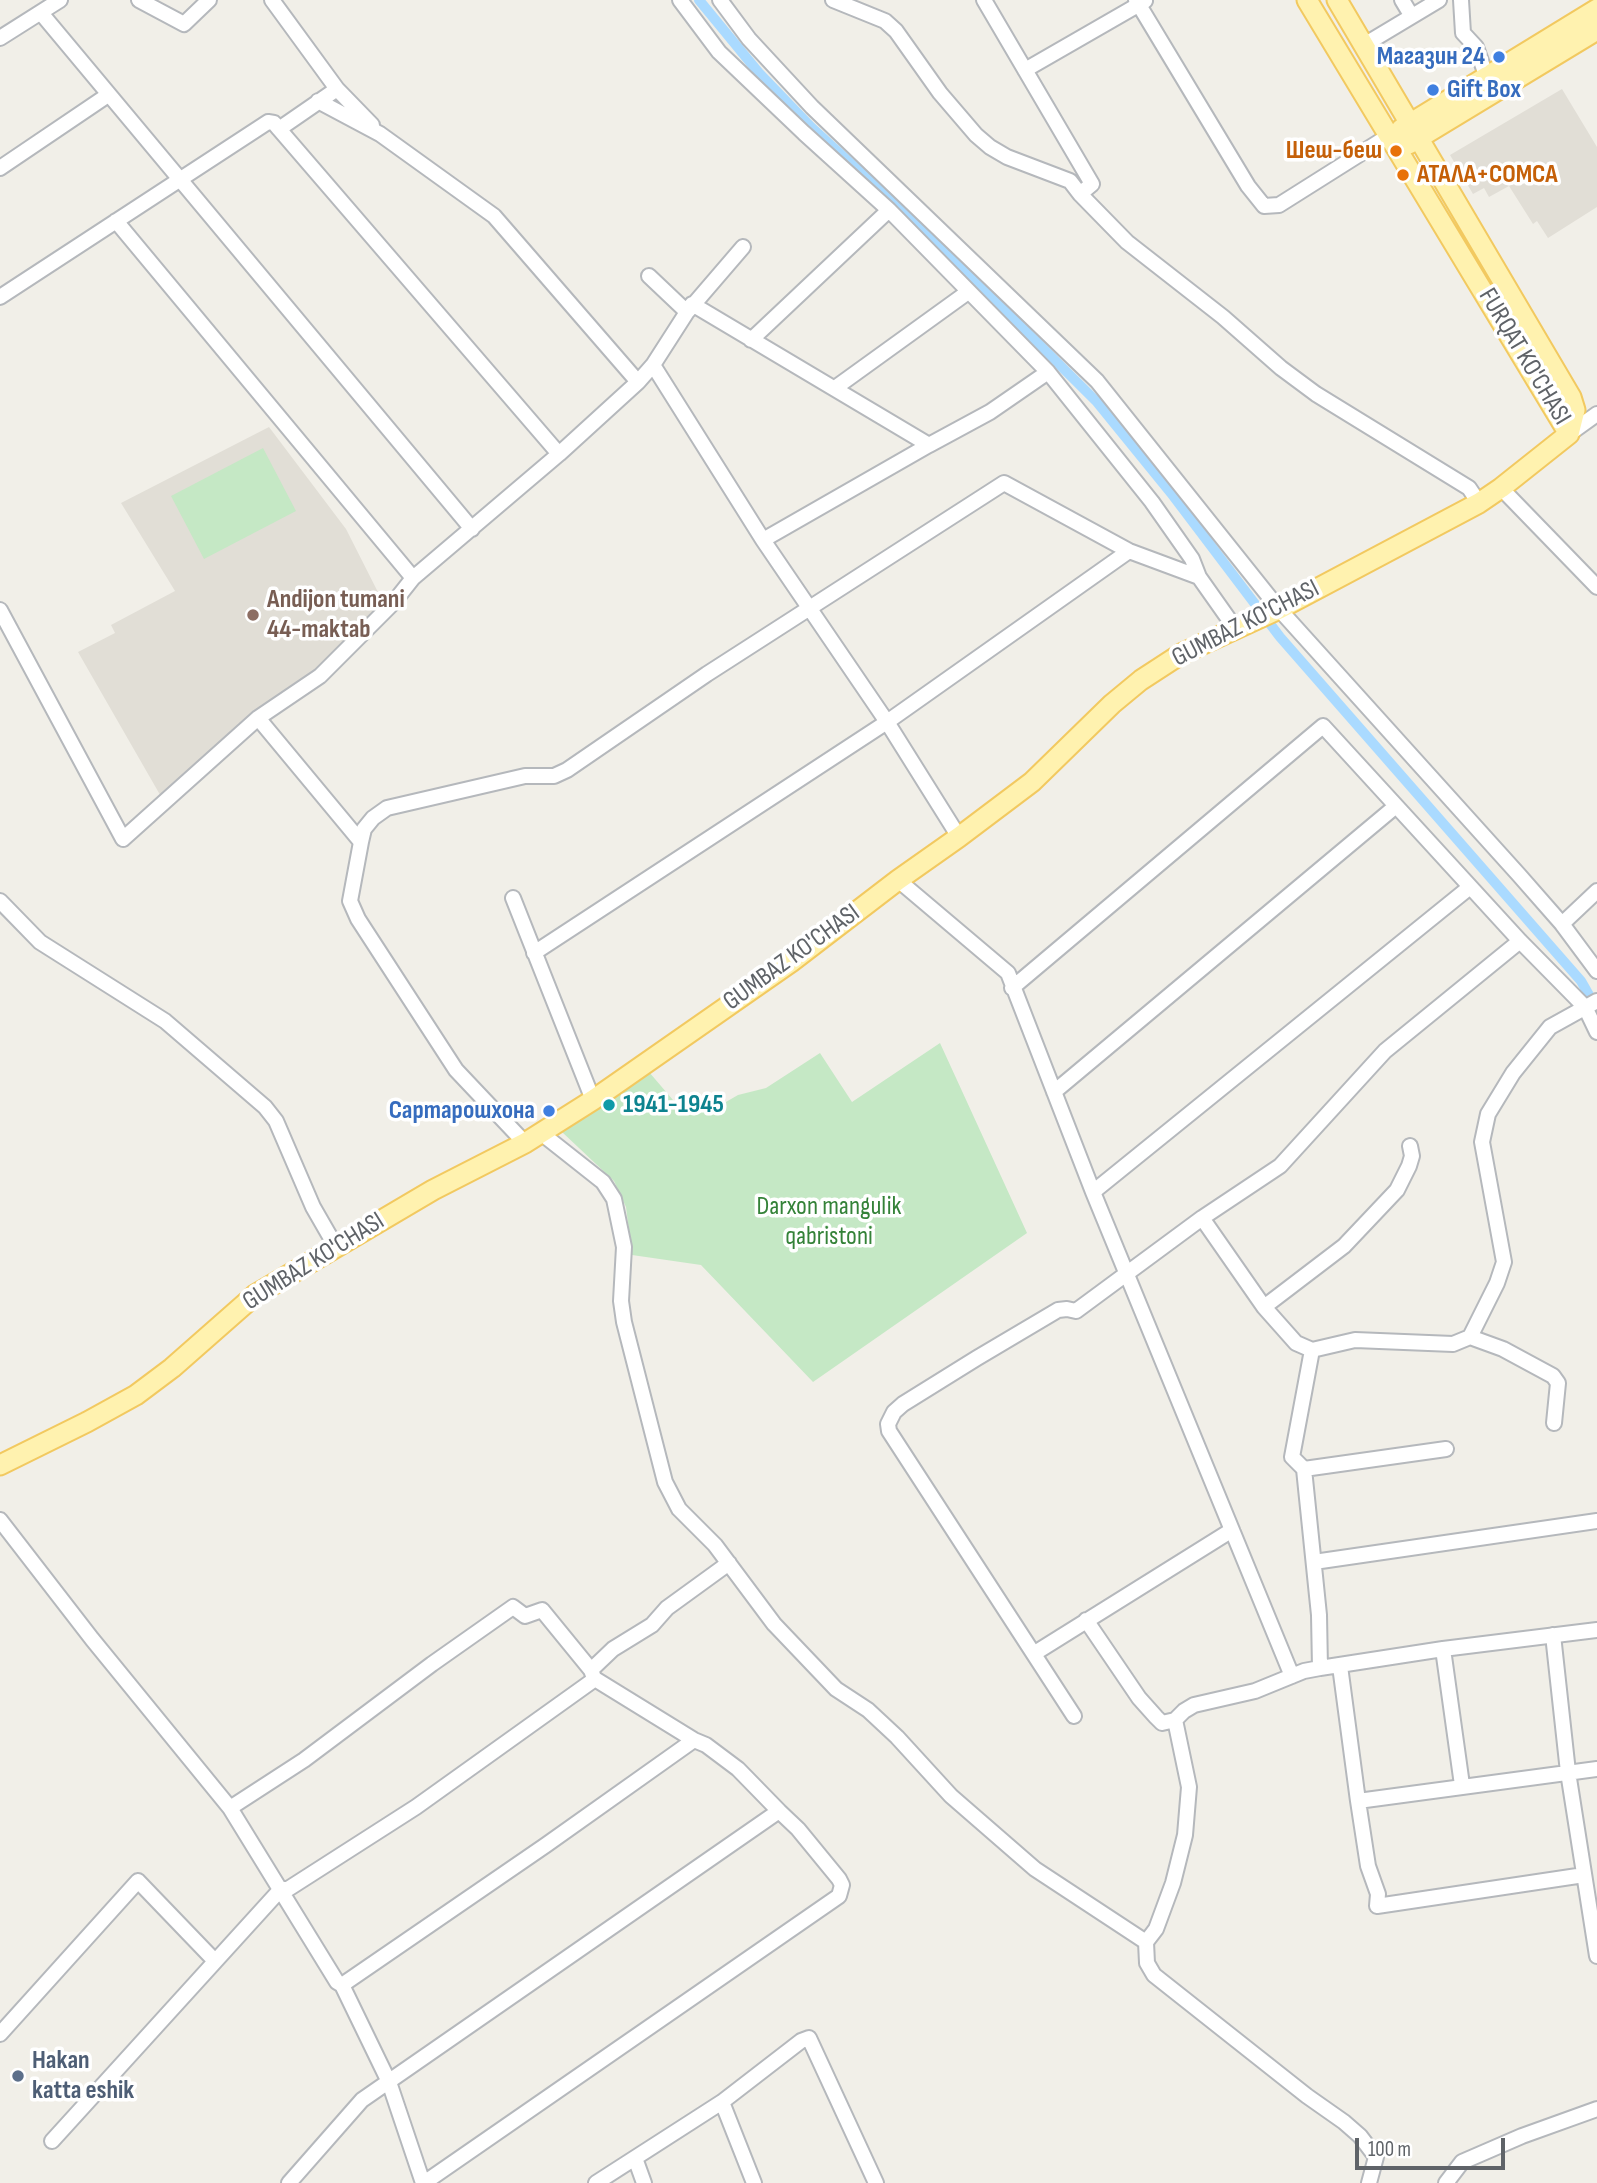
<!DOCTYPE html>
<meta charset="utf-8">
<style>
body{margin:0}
#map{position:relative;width:1597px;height:2183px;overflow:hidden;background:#f1efe8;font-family:"Sofia Sans Condensed",sans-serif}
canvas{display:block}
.scale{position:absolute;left:1355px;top:2138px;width:150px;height:32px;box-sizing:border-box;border:4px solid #5f6368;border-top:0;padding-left:9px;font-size:21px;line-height:24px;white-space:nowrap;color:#5f6368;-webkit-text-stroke:5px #fff;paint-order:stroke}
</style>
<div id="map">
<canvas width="1597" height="2183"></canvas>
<div class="scale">100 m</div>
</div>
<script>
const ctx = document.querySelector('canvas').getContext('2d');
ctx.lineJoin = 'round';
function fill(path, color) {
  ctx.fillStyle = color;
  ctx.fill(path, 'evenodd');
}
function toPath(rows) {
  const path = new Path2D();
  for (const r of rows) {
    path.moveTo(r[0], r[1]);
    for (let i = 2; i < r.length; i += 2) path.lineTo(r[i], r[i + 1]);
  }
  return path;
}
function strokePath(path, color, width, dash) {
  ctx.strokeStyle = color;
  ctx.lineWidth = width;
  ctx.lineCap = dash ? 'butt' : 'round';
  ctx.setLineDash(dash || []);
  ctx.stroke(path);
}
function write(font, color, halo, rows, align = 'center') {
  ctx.font = font + ' "Sofia Sans Condensed",sans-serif';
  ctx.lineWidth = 7;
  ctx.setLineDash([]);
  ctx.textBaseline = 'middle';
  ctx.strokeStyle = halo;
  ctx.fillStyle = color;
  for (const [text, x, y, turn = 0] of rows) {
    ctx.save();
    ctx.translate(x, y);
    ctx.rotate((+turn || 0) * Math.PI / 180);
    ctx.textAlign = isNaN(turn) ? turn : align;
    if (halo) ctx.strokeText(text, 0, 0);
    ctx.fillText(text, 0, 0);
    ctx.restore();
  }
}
const education = toPath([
 [1562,89,1597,147,1597,207,1548,238,1537,221,1533,224,1509,186,1489,197,1484,188,1473,194,1450,155],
 [269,427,346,529,385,606,319,675,163,800,78,652,115,633,111,625,175,591,121,503]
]);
const green = toPath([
 [263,448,296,511,204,559,171,496],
 [940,1043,1027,1233,813,1382,701,1265,632,1255,626,1207,614,1181,562,1132,649,1072,673,1100,712,1110,738,1095,766,1088,820,1053,852,1102]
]);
const canal = toPath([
 [699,0,759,73,811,127,931,237,1097,402,1171,493,1280,637,1581,981,1597,1009]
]);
const minor = toPath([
 [139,0,184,24,209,0],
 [272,0,337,89,372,125],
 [680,0,719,52,804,133,889,210,1048,372,1152,502,1192,559,1199,577,1235,628],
 [720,0,749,39,812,107,1097,381,1279,609,1519,875,1562,924,1597,971],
 [833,0,885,21,896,31,940,93,976,135,990,147,1007,157,1070,181,1080,194,1127,242,1223,317,1281,368,1316,394,1469,488,1479,503],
 [984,0,1092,184,1080,194],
 [1136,0,1248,186,1264,206,1279,205,1390,135],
 [1402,0,1411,15],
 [1461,0,1463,33,1476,47,1486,75],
 [41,13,472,529],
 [0,38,60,0],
 [1364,45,1439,0],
 [1025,70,1145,1],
 [318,101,380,134,494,216,638,382],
 [279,129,559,454],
 [0,168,108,95],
 [116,221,413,578],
 [0,297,268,122,274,123,279,129,337,89],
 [692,304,929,445,990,412,1048,372],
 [688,311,743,247],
 [751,340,889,210],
 [653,365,763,540,887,722,959,837],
 [835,388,968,292],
 [1569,434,1597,414],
 [1501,488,1597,587],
 [763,540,929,445],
 [0,610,123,839,258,718,320,676,394,602,413,578,559,454,638,382,653,365,687,312,649,276],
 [258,718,361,842,364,829,373,818,387,808,525,776,554,776,567,770,707,674,1004,483,1129,551,1199,577],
 [361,842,350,901,358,919,456,1070,525,1143],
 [898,880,1008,973,1093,1192,1292,1676],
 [513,898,593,1100],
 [0,901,40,942,165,1021,265,1107,276,1121,313,1207,336,1247],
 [1562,924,1597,891],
 [534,953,887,722,1129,551],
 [1012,988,1323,726,1520,941,1585,1007,1597,1032],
 [1054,1092,1396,806],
 [541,1133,603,1182,614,1199,624,1247,621,1301,624,1322,665,1482,679,1509,715,1545,774,1624,836,1689,868,1710,897,1737,951,1796,1035,1869,1146,1942,1147,1963,1154,1975,1307,2096,1344,2122,1360,2136,1376,2157,1369,2183],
 [1093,1192,1470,887],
 [1202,1218,1280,1166,1385,1051,1520,941],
 [1264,1307,1344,1246,1397,1190,1409,1166,1412,1156,1410,1146],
 [1470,1337,1503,1349,1553,1376,1558,1383,1554,1423],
 [1312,1350,1355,1340,1453,1344,1470,1337,1497,1283,1504,1262,1482,1142,1488,1114,1513,1073,1550,1027,1597,1001],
 [1312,1350,1292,1457,1304,1469,1319,1615,1320,1668],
 [1304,1469,1446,1449],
 [0,1520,92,1639,230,1808,337,1982,342,1985,389,2082,423,2183],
 [1314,1562,1597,1521],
 [1086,1620,1139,1698,1156,1717,1162,1723,1175,1720],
 [1553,1635,1568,1772,1597,1956],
 [1443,1649,1462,1785],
 [1035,1653,1232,1530],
 [1340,1666,1358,1801,1597,1769],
 [594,1678,591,1670,613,1649,652,1625,667,1608,729,1563],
 [1074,1716,889,1431,888,1424,894,1412,903,1404,977,1358,1058,1310,1067,1309,1076,1311,1202,1218,1264,1307,1296,1343,1312,1350],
 [1358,1801,1368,1866,1378,1894,1377,1906,1584,1875],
 [230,1808,304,1760,432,1664,513,1607,525,1616,542,1610,591,1670],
 [1146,1942,1156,1929,1173,1883,1185,1835,1189,1787,1175,1720,1184,1711,1194,1705,1255,1691,1304,1671,1320,1668,1443,1649,1597,1630],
 [342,1985,546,1845,694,1740],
 [0,2034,138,1881,214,1960],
 [722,2102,754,2183],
 [52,2141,281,1889,288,1889,416,1807,595,1679,694,1740,706,1745,738,1769,779,1811,362,2100,289,2183],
 [635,2158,644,2183],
 [424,2183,839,1896,842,1885,839,1879,798,1829,779,1811],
 [596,2183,722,2102,801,2041,809,2038,876,2183],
 [1446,2183,1462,2162,1522,2136,1597,2109]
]);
const major = toPath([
 [1307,0,1569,434],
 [1337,0,1571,397,1575,410,1569,434],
 [1401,129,1597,9],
 [1409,144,1597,30],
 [0,1465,87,1422,136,1395,172,1368,255,1295,433,1190,525,1143,593,1100,791,962,898,880,959,837,1032,782,1112,704,1141,680,1181,654,1279,609,1479,503,1501,488,1569,434]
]);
const markers = [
 [1499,57,7,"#3f7fe0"],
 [1433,90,7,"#3f7fe0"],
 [1396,151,7,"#e8710a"],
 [1403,175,7,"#e8710a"],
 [253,615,7,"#8d6e63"],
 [609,1105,7,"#0f9aa8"],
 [549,1111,7,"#3f7fe0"],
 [18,2076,7,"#5c6f8a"]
];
const shopNames = [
 ["Магазин 24",1485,57],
 ["Gift Box",1447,90,"left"],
 ["Сартарошхона",535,1111]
];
const foodNames = [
 ["Шеш-беш",1382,151],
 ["АТАЛА+СОМСА",1417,175,"left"]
];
const streetNames = [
 ["FURQAT KO'CHASI",1524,357,59],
 ["GUMBAZ KO'CHASI",1246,624,-27],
 ["GUMBAZ KO'CHASI",792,958,-36],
 ["GUMBAZ KO'CHASI",314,1262,-32]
];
const educationNames = [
 ["Andijon tumani",267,600],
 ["44-maktab",267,630]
];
const cultureNames = [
 ["1941-1945",623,1105]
];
const parkNames = [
 ["Darxon mangulik",829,1207],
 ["qabristoni",829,1237]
];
const serviceNames = [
 ["Hakan",32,2061],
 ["katta eshik",32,2091]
];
fill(education, '#e1ded6');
fill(green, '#c5e8c5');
strokePath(canal, '#aadaff', 10);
strokePath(minor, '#b5b8bc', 18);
strokePath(major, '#f2c960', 23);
strokePath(minor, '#fff', 14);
strokePath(major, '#fff2af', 19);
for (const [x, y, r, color] of markers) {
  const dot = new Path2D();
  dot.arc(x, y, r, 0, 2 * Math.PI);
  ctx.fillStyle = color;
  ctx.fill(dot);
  strokePath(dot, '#fff', 2.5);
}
write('bold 26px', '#366cbe', '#fff', shopNames, 'right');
write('bold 26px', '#c56008', '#fff', foodNames, 'right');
write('26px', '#5f6368', '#fff', streetNames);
write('bold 26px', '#785e54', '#fff', educationNames, 'left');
write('bold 26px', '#0d838f', '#fff', cultureNames, 'left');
write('26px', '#348238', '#fff', parkNames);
write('bold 26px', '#4e5e75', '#fff', serviceNames, 'left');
</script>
